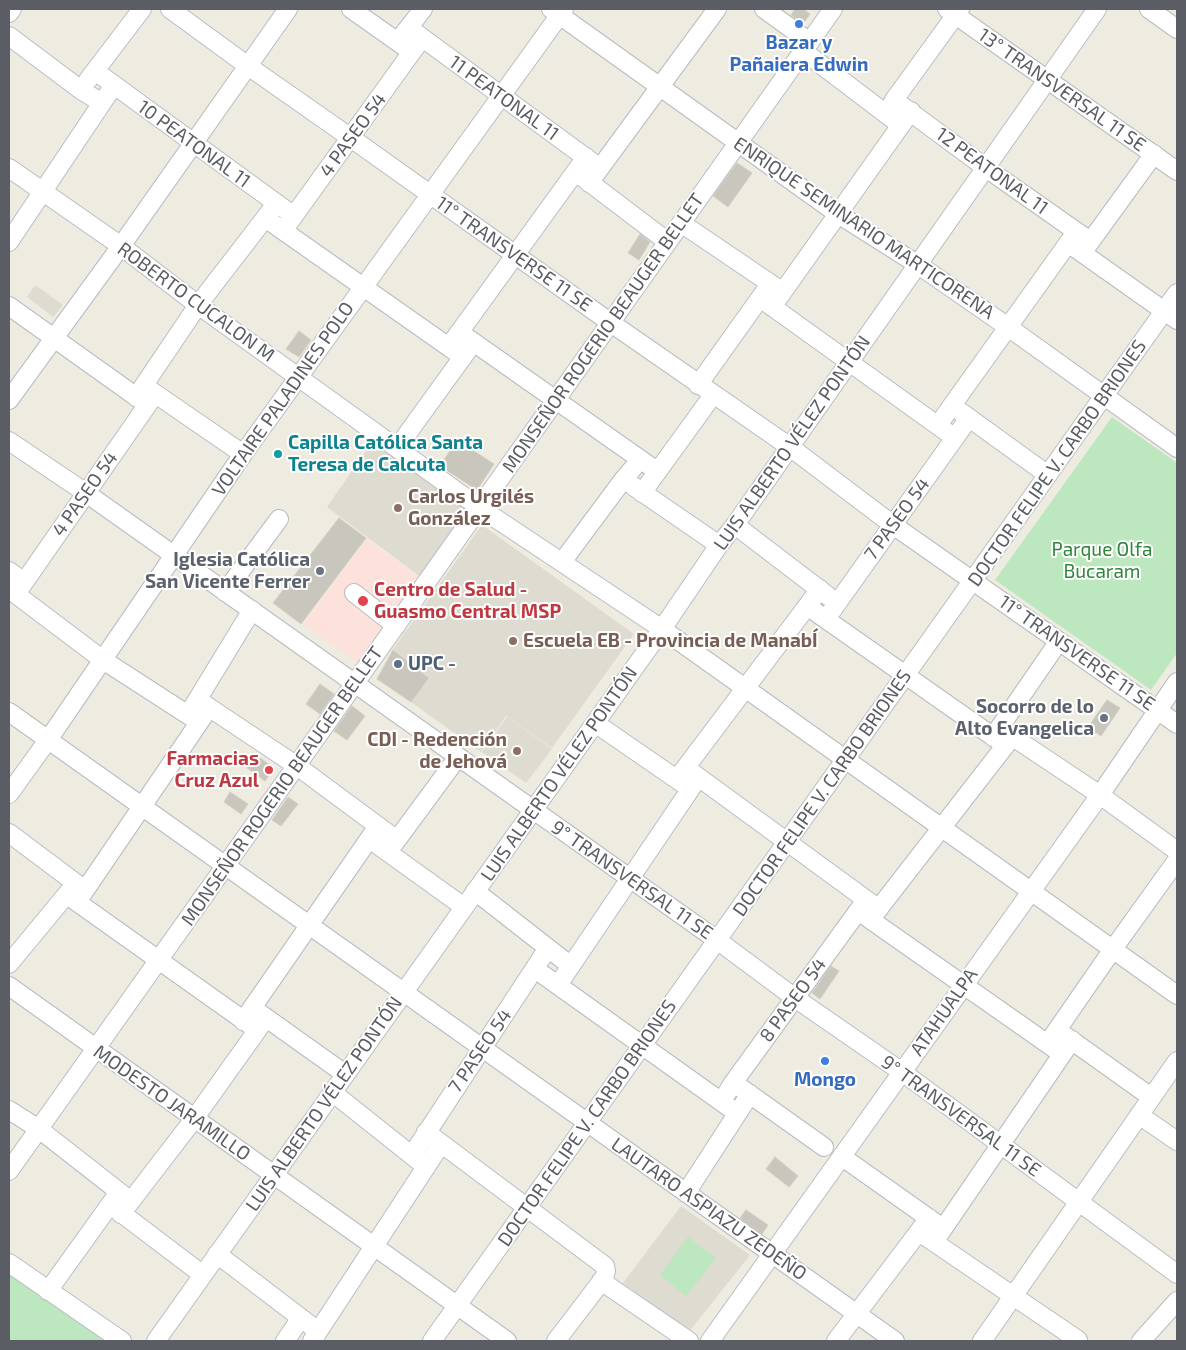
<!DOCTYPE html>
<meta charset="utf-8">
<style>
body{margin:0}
#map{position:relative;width:1186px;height:1350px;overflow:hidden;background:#eeece1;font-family:"Exo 2",sans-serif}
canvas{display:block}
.frame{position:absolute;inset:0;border:10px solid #5a5d63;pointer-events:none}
</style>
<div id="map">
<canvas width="1186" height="1350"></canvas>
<div class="frame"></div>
</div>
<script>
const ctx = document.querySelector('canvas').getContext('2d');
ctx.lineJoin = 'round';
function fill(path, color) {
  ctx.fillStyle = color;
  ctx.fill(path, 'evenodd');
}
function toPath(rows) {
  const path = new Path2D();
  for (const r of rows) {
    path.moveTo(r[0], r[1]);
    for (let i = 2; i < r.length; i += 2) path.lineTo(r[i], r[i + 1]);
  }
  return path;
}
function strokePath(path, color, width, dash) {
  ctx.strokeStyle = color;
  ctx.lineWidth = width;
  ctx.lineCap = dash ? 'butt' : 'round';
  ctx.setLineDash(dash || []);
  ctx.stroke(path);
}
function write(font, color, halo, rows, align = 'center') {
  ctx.font = font + ' "Exo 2",sans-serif';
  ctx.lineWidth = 4;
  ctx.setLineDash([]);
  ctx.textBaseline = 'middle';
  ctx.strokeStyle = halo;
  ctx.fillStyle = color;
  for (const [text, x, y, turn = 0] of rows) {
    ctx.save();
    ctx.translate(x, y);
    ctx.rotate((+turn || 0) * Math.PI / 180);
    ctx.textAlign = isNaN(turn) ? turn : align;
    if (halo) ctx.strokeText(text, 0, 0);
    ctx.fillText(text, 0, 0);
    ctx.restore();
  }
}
const education = toPath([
 [35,285,63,305,53,317,27,297],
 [373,441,469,510,422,578,327,507],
 [482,525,634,634,552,748,506,716,481,752,411,702,430,678,393,649],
 [507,717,552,749,526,783,482,752],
 [681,1206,750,1255,688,1333,623,1283]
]);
const medical = toPath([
 [367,539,421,579,360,664,303,624]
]);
const green = toPath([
 [1112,417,1177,463,1177,653,1151,690,995,580],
 [688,1237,716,1258,686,1296,660,1275],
 [9,1265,118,1341,9,1341]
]);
const building = toPath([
 [795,9,803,9,810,14,803,24,791,15,795,9],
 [737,163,752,173,728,207,713,196,737,163],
 [640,234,650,242,639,260,628,253,640,234],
 [299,331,311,340,299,357,286,349,299,331],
 [457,440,494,464,477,490,440,466,457,440],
 [339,518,366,538,301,624,273,603,339,518],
 [393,650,429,678,411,702,377,679,393,650],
 [320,684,334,694,320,714,306,704,320,684],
 [1107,700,1120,708,1101,736,1088,727,1107,700],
 [352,706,365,716,347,740,334,731,352,706],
 [256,755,274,768,265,781,247,768,256,755],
 [230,792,248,804,241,814,224,802,230,792],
 [288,797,298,804,281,826,272,820,288,797],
 [831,966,839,971,820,999,812,993,831,966],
 [775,1157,798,1176,789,1187,766,1169,775,1157],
 [746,1210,768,1225,762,1234,740,1218,746,1210]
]);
const minor = toPath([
 [170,9,248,66,351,138,611,323,790,447,893,525,1177,724],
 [351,9,412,52],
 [551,9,838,214,917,264,1008,327,1177,448],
 [764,9,810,42],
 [947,9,1177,171],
 [1149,9,1177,29],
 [9,13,12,9],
 [409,28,600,168],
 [9,36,81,90,102,103],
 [402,36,423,9],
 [803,51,894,120],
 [95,71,294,216],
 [88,80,142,9],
 [894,100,986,168,1090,241],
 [887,114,894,100,960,9],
 [9,168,121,246,198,305,480,508,662,629,1177,995],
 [581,176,668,242],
 [589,183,717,9],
 [265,218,463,357],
 [681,223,780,290],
 [288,224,422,38],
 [9,242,114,85],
 [1068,243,1177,320],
 [1085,249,1154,154],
 [760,298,955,438],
 [9,306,145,403],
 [772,307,911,111],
 [459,332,657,471],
 [453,341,586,157],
 [698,385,770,284],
 [147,388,243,454],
 [136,397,198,305,272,209],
 [9,400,121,246,288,9],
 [961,412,1048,475],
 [938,425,1076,232],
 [9,441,86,493,717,940,795,998,902,1072,1177,1274],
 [397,448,470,347],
 [633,486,719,545],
 [642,493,713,395],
 [735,525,828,596],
 [562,562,623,480,640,460],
 [9,571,24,582],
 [9,589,103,660,199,722],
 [225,592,279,519],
 [354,593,396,626],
 [16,594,155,394],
 [807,606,1005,745],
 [826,619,969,418],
 [198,700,297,766,397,840],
 [191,710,252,610],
 [9,712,895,1341],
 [595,723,685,785],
 [1004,731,1100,795,1177,851],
 [993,737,1059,641],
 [686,768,879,909],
 [677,779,820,589],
 [9,794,48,740,243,454,564,9],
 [9,833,85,890],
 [379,846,464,907],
 [388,852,458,757],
 [475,891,571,966],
 [67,895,253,1027],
 [77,902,209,708],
 [858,911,1062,1054],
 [873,916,1012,737],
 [9,964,76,883],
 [535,969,737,1113],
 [558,985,698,778],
 [9,986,507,1341],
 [258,1012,345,1074],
 [243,1021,378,826],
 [1064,1035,1151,1097],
 [1048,1043,1113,949,1177,860],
 [741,1088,824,1147],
 [332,1092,420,1162],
 [722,1101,733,1083,866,900],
 [9,1110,39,1129,131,1201],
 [1139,1115,1177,1141],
 [426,1132,605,1266,606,1271,604,1278,556,1341],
 [412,1155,548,948],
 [848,1161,937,1224],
 [9,1171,833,9],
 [686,1193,750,1094],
 [112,1206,203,1275],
 [121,1214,194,1119,266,1018],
 [919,1232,1078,1340],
 [934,1242,1072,1040],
 [217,1254,318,1331],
 [9,1263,122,1341],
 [601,1281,689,1341],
 [48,1291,119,1192],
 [156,1341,662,629,719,545,735,525,1097,9],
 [285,1341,301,1318],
 [312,1341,441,1144],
 [432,1341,1177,293],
 [710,1341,1100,795,1177,682],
 [836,1341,929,1218],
 [982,1341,1177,1061],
 [1141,1341,1177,1301]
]);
const markers = [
 [799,24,5,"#3f7fe0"],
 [278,454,5,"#0f9aa8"],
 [398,508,5,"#8d6e63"],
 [320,571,5,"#6b7280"],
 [363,601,6,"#e0444e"],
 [513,641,5,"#8d6e63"],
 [398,664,5,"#5c6f8a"],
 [1104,718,5,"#6b7280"],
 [517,751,5,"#8d6e63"],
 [269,770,5,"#e0444e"],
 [825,1061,5,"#3f7fe0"]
];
const shopNames = [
 ["Bazar y",799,43],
 ["Pañaiera Edwin",799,65],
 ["Mongo",825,1080]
];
const streetNames = [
 ["13° TRANSVERSAL 11 SE",1062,90,35],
 ["11 PEATONAL 11",504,98,36],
 ["4 PASEO 54",353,135,-54],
 ["10 PEATONAL 11",194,144,36],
 ["12 PEATONAL 11",992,171,36],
 ["ENRIQUE SEMINARIO MARTICORENA",864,228,34],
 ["11° TRANSVERSE 11 SE",514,254,35],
 ["ROBERTO CUCALON M",196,302,36],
 ["MONSEÑOR ROGERIO BEAUGER BELLET",603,333,-55],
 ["VOLTAIRE PALADINES POLO",283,399,-55],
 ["LUIS ALBERTO VÉLEZ PONTÓN",792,443,-55],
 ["DOCTOR FELIPE V. CARBO BRIONES",1057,463,-55],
 ["4 PASEO 54",85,494,-55],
 ["7 PASEO 54",897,519,-54],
 ["11° TRANSVERSE 11 SE",1077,653,35],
 ["LUIS ALBERTO VÉLEZ PONTÓN",559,774,-55],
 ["MONSEÑOR ROGERIO BEAUGER BELLET",282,786,-55],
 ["DOCTOR FELIPE V. CARBO BRIONES",822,793,-55],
 ["9° TRANSVERSAL 11 SE",632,880,35],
 ["8 PASEO 54",793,1000,-54],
 ["ATAHUALPA",944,1012,-55],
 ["7 PASEO 54",480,1051,-56],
 ["MODESTO JARAMILLO",172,1103,35],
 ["LUIS ALBERTO VÉLEZ PONTÓN",324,1104,-55],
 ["9° TRANSVERSAL 11 SE",961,1116,36],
 ["DOCTOR FELIPE V. CARBO BRIONES",587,1123,-55],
 ["LAUTARO ASPIAZU ZEDEÑO",709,1209,35]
];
const cultureNames = [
 ["Capilla Católica Santa",288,443],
 ["Teresa de Calcuta",288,465]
];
const educationNames = [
 ["Carlos Urgilés",408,497],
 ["González",408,519],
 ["Escuela EB - Provincia de ManabÍ",523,641],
 ["CDI - Redención",507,740,"right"],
 ["de Jehová",507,762,"right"]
];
const parkNames = [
 ["Parque Olfa",1102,550],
 ["Bucaram",1102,572]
];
const worshipNames = [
 ["Iglesia Católica",310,560],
 ["San Vicente Ferrer",310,582],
 ["Socorro de lo",1094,707],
 ["Alto Evangelica",1094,729]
];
const healthNames = [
 ["Centro de Salud -",374,590],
 ["Guasmo Central MSP",374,612],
 ["Farmacias",259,759,"right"],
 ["Cruz Azul",259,781,"right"]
];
const serviceNames = [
 ["UPC -",408,664]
];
fill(education, '#dedbd0');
fill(medical, '#fde1db');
fill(green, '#bce7bf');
fill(building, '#c9c6be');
strokePath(building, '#d3cebf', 1);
strokePath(minor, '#b9bbc1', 20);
strokePath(minor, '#fff', 18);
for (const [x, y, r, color] of markers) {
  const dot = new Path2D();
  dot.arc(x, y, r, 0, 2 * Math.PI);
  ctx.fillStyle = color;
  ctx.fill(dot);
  strokePath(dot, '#fff', 2);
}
write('bold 19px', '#366cbe', '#fff', shopNames);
write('19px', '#5a5d63', '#fff', streetNames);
write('bold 19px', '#0d838f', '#fff', cultureNames, 'left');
write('bold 19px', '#785e54', '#fff', educationNames, 'left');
write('19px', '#2e863a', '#fff', parkNames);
write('bold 19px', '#5b616d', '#fff', worshipNames, 'right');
write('bold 19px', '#be3a42', '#fff', healthNames, 'left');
write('bold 19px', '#4e5e75', '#fff', serviceNames, 'left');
</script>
